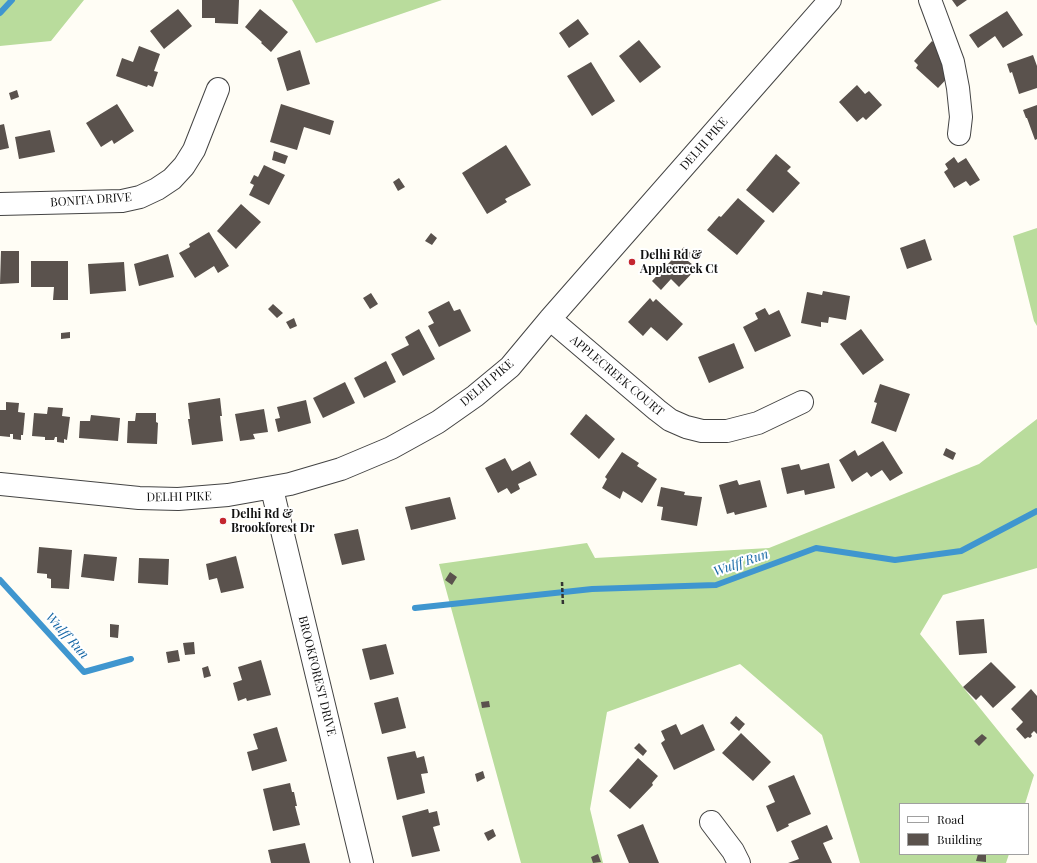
<!DOCTYPE html>
<style>
body{margin:0}
#map{position:relative;width:1037px;height:863px;overflow:hidden;background:#fffdf5;font-family:"Playfair Display",serif}
canvas{display:block}
.legend{position:absolute;left:899px;top:803px;width:130px;height:52px;box-sizing:border-box;background:#fff;border:1px solid #a0a0a0;margin:0;padding:5px 7px;list-style:none;font-size:12px;color:#111}
.legend li{display:flex;align-items:center;gap:8px;height:20px}
.legend b{width:20px;border:1px solid #a0a0a0}
</style>
<div id="map">
<canvas width="1037" height="863"></canvas>
<ul class="legend">
<li><b style="height:5px;background:#fff"></b>Road</li>
<li><b style="height:11px;background:#5a524d"></b>Building</li>
</ul>
</div>
<script>
const ctx = document.querySelector('canvas').getContext('2d');
ctx.lineJoin = 'round';
function fill(path, color) {
  ctx.fillStyle = color;
  ctx.fill(path, 'evenodd');
}
function toPath(rows) {
  const path = new Path2D();
  for (const r of rows) {
    path.moveTo(r[0], r[1]);
    for (let i = 2; i < r.length; i += 2) path.lineTo(r[i], r[i + 1]);
  }
  return path;
}
function strokePath(path, color, width, dash) {
  ctx.strokeStyle = color;
  ctx.lineWidth = width;
  ctx.lineCap = dash ? 'butt' : 'round';
  ctx.setLineDash(dash || []);
  ctx.stroke(path);
}
function write(font, color, halo, rows, align = 'center') {
  ctx.font = font + ' "Playfair Display",serif';
  ctx.lineWidth = 4;
  ctx.setLineDash([]);
  ctx.textBaseline = 'middle';
  ctx.strokeStyle = halo;
  ctx.fillStyle = color;
  for (const [text, x, y, turn = 0] of rows) {
    ctx.save();
    ctx.translate(x, y);
    ctx.rotate((+turn || 0) * Math.PI / 180);
    ctx.textAlign = isNaN(turn) ? turn : align;
    if (halo) ctx.strokeText(text, 0, 0);
    ctx.fillText(text, 0, 0);
    ctx.restore();
  }
}
const forest = toPath([
 [0,0,84,0,51,41,0,46],
 [292,0,442,0,316,43],
 [1037,228,1037,326,1034,321,1013,236],
 [1037,419,1037,568,943,595,920,634,1034,775,1025,804,900,804,900,854,1009,854,1006,863,860,863,822,735,740,664,607,712,590,809,603,863,521,863,439,564,587,543,595,558,769,548,979,464]
]);
const stream = toPath([
 [0,13,12,0],
 [0,580,84,672,131,659],
 [415,608,592,589,716,585,816,548,895,560,961,551,1037,511]
]);
const building = toPath([
 [202,0,239,0,238,24,215,23,215,18,202,18],
 [952,0,967,0,957,7],
 [178,9,192,26,164,49,150,31],
 [260,9,288,32,271,52,261,43,262,42,245,27],
 [1007,11,1023,35,1003,48,995,36,978,48,969,35],
 [578,19,589,34,569,48,559,33],
 [639,40,661,67,640,83,619,56],
 [932,41,952,60,954,71,938,88,916,68,918,65,914,61],
 [139,46,160,54,154,71,158,72,153,87,148,85,147,87,116,76,122,58,133,62],
 [300,50,310,84,287,91,277,58],
 [1033,55,1037,66,1037,88,1019,94,1012,72,1010,73,1007,64],
 [591,62,615,101,592,116,567,76],
 [857,85,865,94,869,91,882,105,866,120,863,117,857,122,839,102],
 [17,90,19,97,11,100,9,93],
 [117,104,134,131,114,144,112,140,101,147,86,123],
 [281,104,334,121,330,135,304,127,297,150,270,142],
 [1037,105,1037,139,1035,140,1027,118,1026,118,1023,110],
 [4,124,9,148,0,150,0,125],
 [50,130,55,152,19,159,15,137],
 [506,145,531,185,505,199,507,202,487,214,462,173],
 [274,151,288,156,285,164,272,160],
 [776,154,791,167,787,171,800,183,773,213,746,190],
 [954,157,958,163,966,158,980,180,970,186,966,181,954,188,944,172,948,169,945,164],
 [264,165,285,175,269,205,249,195,254,185,250,183,254,175,258,177],
 [399,178,405,187,398,191,393,182],
 [738,198,765,221,737,255,707,230,719,216,721,217],
 [241,204,261,222,236,249,217,231],
 [209,232,229,266,218,273,214,266,195,278,179,253,190,247,189,244],
 [431,233,437,238,432,245,425,241],
 [925,239,932,260,907,269,900,248],
 [684,247,693,255,688,261,697,268,679,287,671,279,661,290,652,281],
 [1,251,19,251,19,283,0,284],
 [168,254,174,277,139,286,134,264],
 [31,261,68,261,68,300,53,300,54,287,31,287],
 [124,262,126,291,90,294,88,264],
 [823,291,850,296,846,320,829,317,828,323,821,322,821,327,801,323,807,292,822,295],
 [371,293,378,304,370,309,363,298],
 [650,298,653,302,656,299,683,324,667,341,651,327,643,336,628,322],
 [449,301,454,311,460,309,471,331,439,347,428,326,434,323,428,312],
 [273,304,283,313,277,318,268,309],
 [765,308,769,315,779,310,791,336,755,352,743,327,758,319,755,313],
 [294,318,297,326,290,329,286,322],
 [419,329,435,359,403,376,391,354,409,345,405,337],
 [861,329,884,360,863,375,840,344],
 [70,332,70,338,61,339,61,333],
 [734,343,744,368,709,383,698,357],
 [386,361,396,382,364,398,354,378],
 [345,382,355,403,323,418,313,398],
 [880,384,910,394,896,432,871,423,877,403,874,402],
 [220,398,222,416,220,416,223,441,192,445,188,419,190,419,188,403],
 [306,400,311,423,278,432,275,419,280,418,277,407],
 [6,402,19,403,18,412,25,413,23,435,21,435,21,440,13,439,13,434,10,434,10,437,0,436,0,410,6,410],
 [48,407,63,408,62,416,70,417,67,440,64,439,64,443,57,442,57,437,55,437,54,440,45,440,45,437,32,436,34,413,47,414],
 [264,409,268,432,253,434,255,439,240,441,235,414],
 [136,413,156,413,156,422,158,423,157,444,127,443,128,421,135,421],
 [586,414,615,439,599,459,570,434],
 [91,415,120,418,118,441,79,438,80,421,90,421],
 [883,441,903,473,890,481,882,470,871,477,867,472,852,482,839,460,855,450,858,456],
 [946,448,956,453,953,460,943,455],
 [622,452,639,463,637,466,657,479,642,503,623,491,620,499,602,488,607,479,605,477],
 [505,458,512,471,530,461,537,475,518,484,520,489,511,494,507,488,498,493,485,468],
 [829,463,835,488,805,495,804,490,787,494,781,468,799,464,801,470],
 [737,480,739,485,760,480,767,507,735,515,734,512,727,514,719,485],
 [661,487,685,492,684,495,702,497,697,526,661,520,663,507,657,506],
 [450,497,456,519,411,530,405,507],
 [358,529,365,560,342,565,334,534],
 [39,547,72,550,69,589,51,588,51,579,47,578,47,574,37,573],
 [84,554,117,557,114,581,81,577],
 [236,556,244,588,221,593,217,578,209,580,206,564],
 [139,558,169,559,168,585,138,583],
 [450,572,457,577,452,585,445,580],
 [984,619,987,653,959,655,956,621],
 [110,624,119,625,118,638,110,637],
 [194,642,195,654,185,655,183,643],
 [386,644,394,674,370,680,362,649],
 [178,650,180,661,168,663,166,652],
 [261,660,271,695,247,701,246,698,238,701,233,683,242,680,238,667],
 [991,662,1016,687,993,708,981,695,976,700,963,687],
 [208,666,211,676,204,678,202,668],
 [1031,689,1037,696,1037,734,1034,731,1031,734,1032,736,1030,738,1028,737,1025,739,1016,729,1023,722,1011,709],
 [398,697,406,728,382,734,374,703],
 [489,701,490,707,482,708,481,702],
 [736,716,745,724,739,731,730,723],
 [676,724,681,735,703,724,715,750,674,770,661,743,665,740,661,731],
 [277,727,287,761,252,771,247,752,258,749,253,734],
 [741,733,771,762,753,781,722,753],
 [982,734,987,738,979,746,974,741],
 [639,743,647,751,643,756,634,748],
 [415,751,417,758,424,756,428,773,421,774,425,793,397,800,387,757],
 [638,758,658,776,652,783,653,785,630,809,609,791],
 [483,771,485,778,477,782,475,774],
 [794,775,811,814,788,824,789,826,777,832,766,806,775,802,768,786],
 [290,783,292,792,294,792,297,806,295,806,300,825,273,831,263,789],
 [428,809,429,813,437,811,440,825,433,827,440,851,412,857,402,816],
 [643,824,659,863,629,863,617,835],
 [827,825,833,839,823,843,832,863,788,863,799,859,791,841],
 [493,829,496,836,488,841,484,833],
 [305,843,310,863,271,863,268,850],
 [598,854,601,862,593,863,591,857],
 [978,854,986,855,986,862,976,861]
]);
const path = toPath([
 [562,582,563,606]
]);
const minor = toPath([
 [930,0,953,62,958,88,961,117,959,134],
 [0,204,122,201,140,197,157,189,172,179,184,166,194,150,218,89],
 [550,319,657,410,670,420,686,427,702,431,727,431,758,423,802,402],
 [0,484,139,498,178,499,228,495,290,484,341,469,391,448,438,422,475,396,510,367,550,319,830,0],
 [272,489,362,863],
 [711,822,733,851,739,863]
]);
const markers = [
 [632,262,4,"#c4262e"],
 [223,521,4,"#c4262e"]
];
const streetNames = [
 ["DELHI PIKE",704,144,-49],
 ["BONITA DRIVE",91,200,-4],
 ["APPLECREEK COURT",617,376,40],
 ["DELHI PIKE",487,383,-40],
 ["DELHI PIKE",179,497,-1],
 ["BROOKFOREST DRIVE",317,676,76]
];
const poiNames = [
 ["Delhi Rd &",640,255],
 ["Applecreek Ct",640,269],
 ["Delhi Rd &",231,514],
 ["Brookforest Dr",231,528]
];
const waterNames = [
 ["Wulff Run",741,563,-19],
 ["Wulff Run",67,636,48]
];
fill(forest, '#b9dc9c');
strokePath(stream, '#3f96cf', 6);
fill(building, '#5a524d');
strokePath(minor, '#444', 24);
strokePath(path, '#333', 2.5, [4, 2]);
strokePath(minor, '#fff', 22);
for (const [x, y, r, color] of markers) {
  const dot = new Path2D();
  dot.arc(x, y, r, 0, 2 * Math.PI);
  ctx.fillStyle = color;
  ctx.fill(dot);
  strokePath(dot, '#fff', 1.5);
}
write('12px', '#111', '#fff', streetNames);
write('bold 12px', '#111', '#fff', poiNames, 'left');
write('italic 13px', '#1768a6', '#fff', waterNames);
</script>
